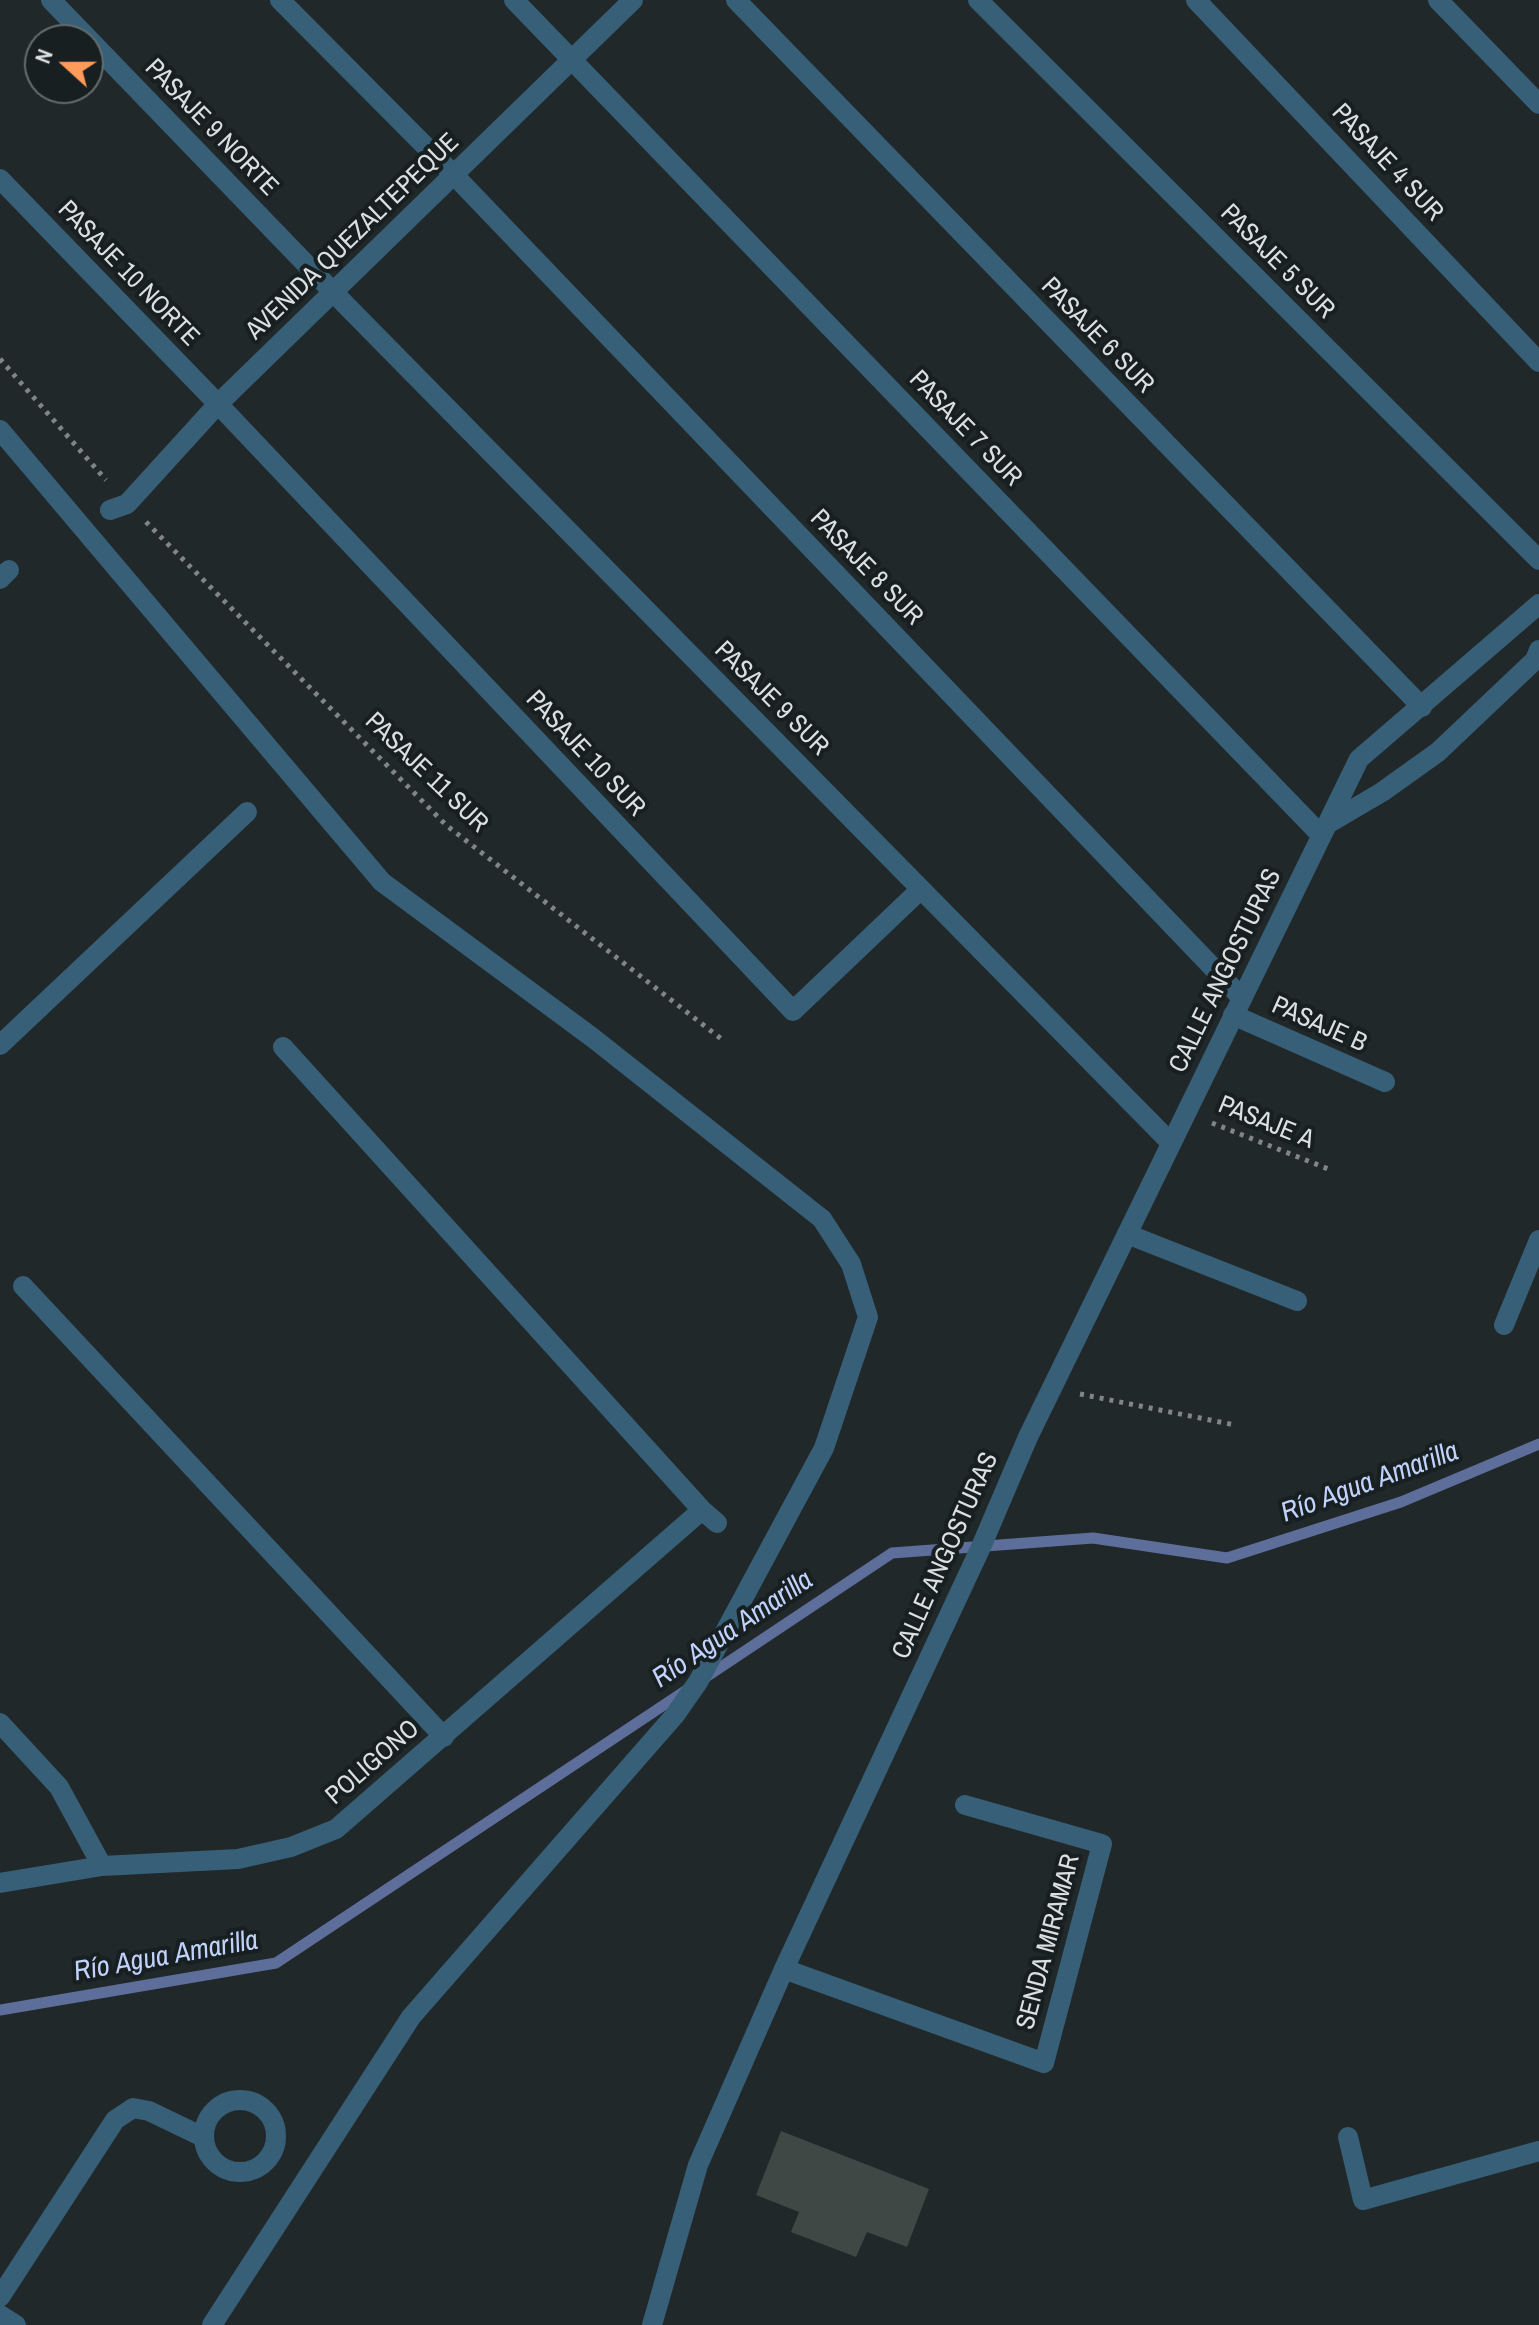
<!DOCTYPE html>
<meta charset="utf-8">
<style>
body{margin:0}
#map{position:relative;width:1539px;height:2325px;overflow:hidden;background:#212829;font-family:"Archivo Narrow",sans-serif}
canvas{display:block}
.north{position:absolute;left:24px;top:24px;width:80px;height:80px;box-sizing:border-box;background:#171f20;border:2px solid #656c6c;border-radius:50%;rotate:291deg;font-size:22px;font-weight:700;line-height:32px;text-align:center;color:#dadfdf}
.north::after{content:'';display:block;margin:auto;width:28px;height:36px;background:#ff9b5a;clip-path:polygon(50% 0,100% 100%,50% 72%,0 100%)}
</style>
<div id="map">
<canvas width="1539" height="2325"></canvas>
<div class="north">N</div>
</div>
<script>
const ctx = document.querySelector('canvas').getContext('2d');
ctx.lineJoin = 'round';
function toPath(rows) {
  const path = new Path2D();
  for (const r of rows) {
    if (r.length === 3) {
      path.moveTo(r[0] + r[2], r[1]);
      path.arc(r[0], r[1], r[2], 0, 2 * Math.PI);
      continue;
    }
    path.moveTo(r[0], r[1]);
    for (let i = 2; i < r.length; i += 2) path.lineTo(r[i], r[i + 1]);
  }
  return path;
}
function strokePath(path, color, width, dash) {
  ctx.strokeStyle = color;
  ctx.lineWidth = width;
  ctx.lineCap = dash ? 'butt' : 'round';
  ctx.setLineDash(dash || []);
  ctx.stroke(path);
}
function fill(path, color) {
  ctx.fillStyle = color;
  ctx.fill(path, 'evenodd');
}
function write(font, color, halo, rows, align = 'center') {
  ctx.font = font + ' "Archivo Narrow",sans-serif';
  ctx.lineWidth = 8;
  ctx.setLineDash([]);
  ctx.textBaseline = 'middle';
  ctx.strokeStyle = halo;
  ctx.fillStyle = color;
  for (const [text, x, y, turn = 0] of rows) {
    ctx.save();
    ctx.translate(x, y);
    ctx.rotate((+turn || 0) * Math.PI / 180);
    ctx.textAlign = isNaN(turn) ? turn : align;
    if (halo) ctx.strokeText(text, 0, 0);
    ctx.fillText(text, 0, 0);
    ctx.restore();
  }
}
const stream = toPath([
 [703,1679,892,1553,1093,1538,1227,1558,1401,1502,1539,1444],
 [0,2010,276,1963,685,1691]
]);
const building = toPath([
 [781,2131,929,2189,907,2247,867,2232,856,2257,791,2232,799,2212,756,2195]
]);
const path = toPath([
 [0,359,106,480],
 [146,522,446,825,724,1041],
 [1212,1123,1331,1170],
 [1080,1394,1235,1425]
]);
const pedestrian = toPath([
 [51,0,333,292,1171,1143],
 [280,0,454,175,1241,997],
 [514,0,1321,835],
 [736,0,1422,707],
 [978,0,1539,560],
 [1196,0,1539,362],
 [1438,0,1539,104],
 [0,179,218,404,793,1011,921,889],
 [1233,1015,1385,1082],
 [1127,1234,1297,1301]
]);
const minor = toPath([
 [0,430,382,882,593,1038,822,1219,851,1264,868,1317,824,1448,698,1682,675,1715,411,2017,212,2325],
 [110,510,127,504,218,404,633,0],
 [0,579,9,570],
 [1326,825,1382,792,1438,752,1535,660,1539,650],
 [0,1045,247,812],
 [283,1047,702,1510,717,1523],
 [23,1286,444,1737],
 [1504,1325,1539,1240],
 [0,1723,59,1787,102,1866],
 [0,1883,102,1866,238,1859,291,1847,336,1829,702,1510],
 [784,1969,1044,2063,1102,1844,965,1805],
 [240,2136,36],
 [1348,2137,1363,2200,1539,2151],
 [0,2297,115,2120,133,2108,149,2111,203,2137],
 [0,2315,16,2325],
 [652,2325,698,2165,784,1969,981,1547,1028,1437,1359,759,1539,604]
]);
const streetNames = [
 ["PASAJE 9 NORTE",211,128,46],
 ["PASAJE 4 SUR",1387,163,47],
 ["AVENIDA QUEZALTEPEQUE",353,237,-44],
 ["PASAJE 5 SUR",1277,262,45],
 ["PASAJE 10 NORTE",128,274,46],
 ["PASAJE 6 SUR",1097,336,46],
 ["PASAJE 7 SUR",965,429,46],
 ["PASAJE 8 SUR",866,568,46],
 ["PASAJE 9 SUR",771,699,45],
 ["PASAJE 10 SUR",585,754,47],
 ["PASAJE 11 SUR",426,773,44],
 ["CALLE ANGOSTURAS",1226,971,-64],
 ["PASAJE B",1319,1025,24],
 ["PASAJE A",1266,1123,22],
 ["CALLE ANGOSTURAS",946,1556,-66],
 ["POLIGONO",373,1763,-41],
 ["SENDA MIRAMAR",1049,1942,-75]
];
const waterNames = [
 ["Río Agua Amarilla",1370,1483,-20],
 ["Río Agua Amarilla",733,1630,-34],
 ["Río Agua Amarilla",166,1957,-10]
];
strokePath(stream, '#5d6e9b', 11);
fill(building, '#404845');
strokePath(path, '#808686', 5, [4, 6]);
strokePath(pedestrian, '#375f77', 20);
strokePath(minor, '#375f77', 20);
write('26px', '#dadfdf', '#171f20', streetNames);
write('italic 28px', '#c1d2fc', '#171f20', waterNames);
</script>
